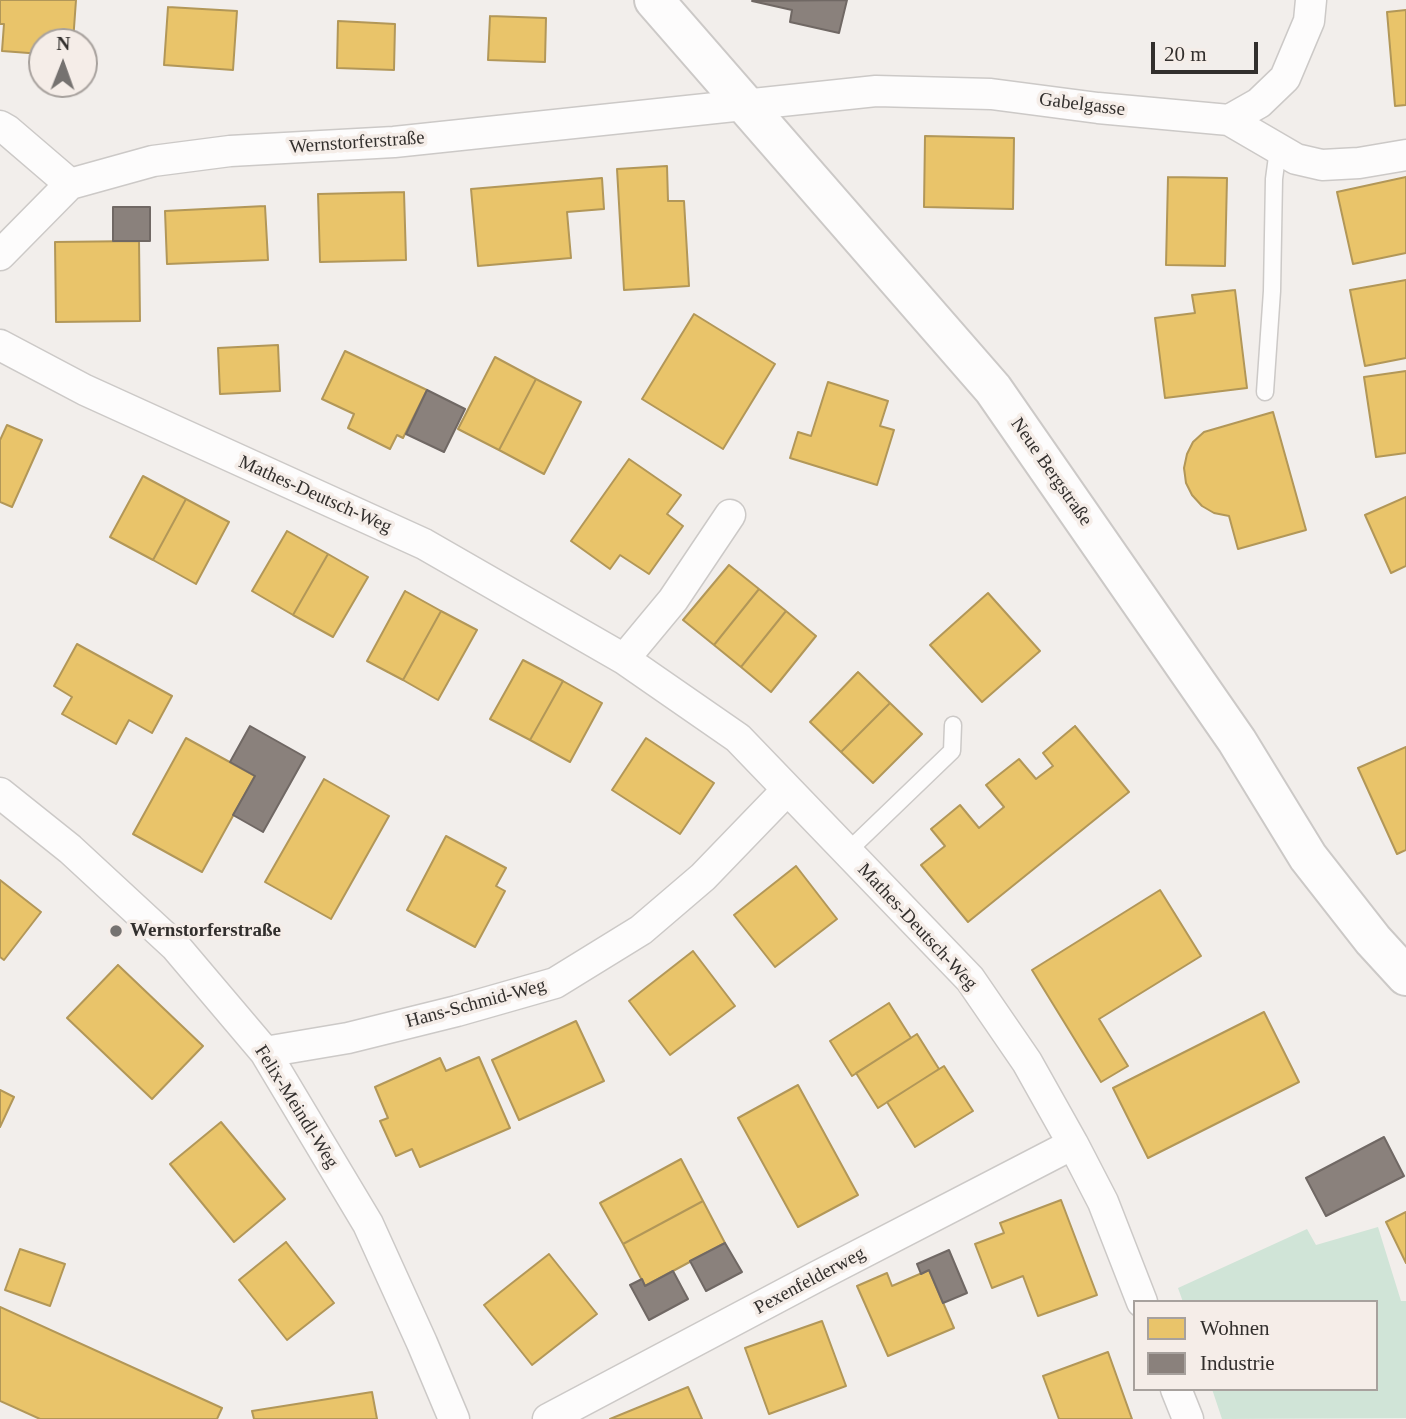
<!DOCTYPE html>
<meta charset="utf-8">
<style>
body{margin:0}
#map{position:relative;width:1406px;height:1419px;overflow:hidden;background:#f2eeeb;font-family:Georgia,serif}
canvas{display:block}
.legend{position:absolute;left:1133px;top:1300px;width:245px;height:91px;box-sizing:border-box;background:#f5ede8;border:2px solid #a7a19d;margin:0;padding:9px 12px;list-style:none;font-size:21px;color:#322f2d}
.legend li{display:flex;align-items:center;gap:14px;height:35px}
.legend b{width:35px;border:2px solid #a7a19d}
.north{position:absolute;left:28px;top:28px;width:70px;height:70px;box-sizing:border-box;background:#f5ede8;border:2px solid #a7a19d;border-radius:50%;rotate:1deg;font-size:19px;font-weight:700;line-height:28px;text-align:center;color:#322f2d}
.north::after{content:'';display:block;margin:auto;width:24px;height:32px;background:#757270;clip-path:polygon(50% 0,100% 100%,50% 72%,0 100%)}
.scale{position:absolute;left:1151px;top:42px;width:107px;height:32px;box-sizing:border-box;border:4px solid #322f2d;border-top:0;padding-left:9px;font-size:21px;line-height:24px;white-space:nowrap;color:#322f2d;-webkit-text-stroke:5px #f5ede8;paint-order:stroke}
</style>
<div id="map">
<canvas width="1406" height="1419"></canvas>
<ul class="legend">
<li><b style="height:19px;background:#e9c46a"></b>Wohnen</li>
<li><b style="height:19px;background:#8a817c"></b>Industrie</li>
</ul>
<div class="north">N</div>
<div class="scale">20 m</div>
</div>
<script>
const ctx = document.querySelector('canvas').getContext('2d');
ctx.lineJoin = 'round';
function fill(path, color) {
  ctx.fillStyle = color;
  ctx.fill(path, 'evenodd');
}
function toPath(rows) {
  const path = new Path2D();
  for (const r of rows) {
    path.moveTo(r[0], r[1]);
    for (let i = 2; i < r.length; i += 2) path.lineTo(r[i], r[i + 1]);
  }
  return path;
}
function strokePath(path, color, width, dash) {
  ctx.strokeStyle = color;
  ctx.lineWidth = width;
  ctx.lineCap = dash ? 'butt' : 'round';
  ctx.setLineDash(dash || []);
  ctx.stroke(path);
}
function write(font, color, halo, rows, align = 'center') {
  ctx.font = font + ' Georgia,serif';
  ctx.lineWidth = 7;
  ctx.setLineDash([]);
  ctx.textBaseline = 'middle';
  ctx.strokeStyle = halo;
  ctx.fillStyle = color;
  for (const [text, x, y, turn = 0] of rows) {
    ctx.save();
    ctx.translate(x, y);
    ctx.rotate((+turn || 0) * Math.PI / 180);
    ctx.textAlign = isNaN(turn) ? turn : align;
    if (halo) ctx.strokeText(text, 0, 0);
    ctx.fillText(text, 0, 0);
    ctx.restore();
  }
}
const green = toPath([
 [1378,1227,1401,1301,1406,1301,1406,1418,1222,1419,1212,1389,1376,1389,1376,1302,1183,1302,1178,1288,1307,1229,1316,1245]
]);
const homes = toPath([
 [0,0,76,0,73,42,42,42,42,54,2,51,4,24,0,24,0,0],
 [168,7,237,11,233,70,164,65,168,7],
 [1406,10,1406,105,1395,106,1387,12,1406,10],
 [490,16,546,18,545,62,488,60,490,16],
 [338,21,395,24,394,70,337,68,338,21],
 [925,136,1014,138,1013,209,924,207,925,136],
 [667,166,668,201,684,201,689,286,624,290,617,169,667,166],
 [1168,177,1227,178,1225,266,1166,265,1168,177],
 [1406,177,1406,253,1353,264,1337,192,1406,177],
 [602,178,604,209,567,212,571,258,478,266,471,189,602,178],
 [404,192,406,260,320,262,318,194,404,192],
 [265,206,268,260,167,264,165,211,265,206],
 [139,241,140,321,56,322,55,242,139,241],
 [1406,280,1406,358,1365,366,1350,290,1406,280],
 [1235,290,1247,388,1165,398,1155,318,1195,313,1192,295,1235,290],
 [694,314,775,364,723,449,642,399,694,314],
 [278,345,280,391,220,394,218,348,278,345],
 [345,351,427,390,403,438,397,435,390,449,348,428,354,414,322,399,345,351],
 [495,357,536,379,499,450,458,429,495,357],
 [1406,371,1406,453,1376,457,1364,377,1406,371],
 [536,379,581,402,544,474,499,450,536,379],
 [828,382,888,401,880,426,894,430,877,485,790,458,798,432,811,436,828,382],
 [1273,412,1306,530,1238,549,1229,516,1214,513,1202,506,1192,495,1186,483,1184,468,1187,454,1193,442,1204,432,1273,412],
 [7,425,42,440,12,507,0,502,0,440,7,425],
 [629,459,681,495,667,514,683,526,649,574,620,555,610,569,571,541,629,459],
 [143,476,186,499,153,560,110,537,143,476],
 [1406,497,1406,566,1391,573,1365,515,1406,497],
 [186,499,229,522,196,584,153,560,186,499],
 [287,531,328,554,293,615,252,591,287,531],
 [328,554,368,577,333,637,293,615,328,554],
 [729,565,759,589,714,645,683,620,729,565],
 [759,589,786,611,741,667,714,645,759,589],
 [405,591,441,611,403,680,367,661,405,591],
 [988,593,1040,651,982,702,930,645,988,593],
 [441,611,477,630,438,700,403,680,441,611],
 [786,611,816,636,771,692,741,667,786,611],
 [77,644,172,696,152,733,129,720,116,744,62,714,72,697,54,686,77,644],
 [523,660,563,681,530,740,490,719,523,660],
 [858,672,890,703,841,752,810,722,858,672],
 [563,681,602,703,570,762,530,740,563,681],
 [890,703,922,734,873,783,841,752,890,703],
 [1075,726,1129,792,968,922,921,865,945,846,931,829,960,805,979,828,1004,807,986,785,1019,759,1036,779,1053,766,1043,753,1075,726],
 [186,738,255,776,202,872,133,834,186,738],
 [646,738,714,783,680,834,612,790,646,738],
 [1406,747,1406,850,1397,854,1358,768,1406,747],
 [324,779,389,816,331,919,265,882,324,779],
 [446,836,506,868,496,886,505,891,475,947,407,910,446,836],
 [796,866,837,919,775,967,734,915,796,866],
 [0,880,41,912,4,960,0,957,0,880],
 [1160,890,1201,956,1099,1019,1128,1066,1101,1082,1032,970,1160,890],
 [693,951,735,1006,670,1055,629,1001,693,951],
 [118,965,203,1046,152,1099,67,1018,118,965],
 [889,1003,911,1038,852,1076,830,1041,889,1003],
 [1264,1012,1299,1082,1148,1158,1113,1088,1264,1012],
 [576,1021,604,1081,519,1120,492,1060,576,1021],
 [917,1034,939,1069,878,1108,856,1073,917,1034],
 [479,1057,510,1128,420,1167,412,1149,396,1156,380,1121,388,1118,375,1087,440,1058,446,1071,479,1057],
 [944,1066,973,1111,915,1147,887,1102,944,1066],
 [798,1085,858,1195,798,1227,738,1118,798,1085],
 [0,1090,14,1097,0,1127,0,1090],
 [221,1122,285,1199,234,1242,170,1164,221,1122],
 [681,1159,703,1201,623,1244,600,1203,681,1159],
 [1061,1200,1097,1295,1038,1316,1023,1276,992,1288,975,1244,1004,1233,1000,1223,1061,1200],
 [703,1201,725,1243,645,1286,623,1244,703,1201],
 [1406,1212,1406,1263,1386,1222,1406,1212],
 [286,1242,334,1303,287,1340,239,1280,286,1242],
 [20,1249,65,1264,50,1306,5,1290,20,1249],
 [549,1254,597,1314,532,1365,484,1305,549,1254],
 [929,1270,954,1328,888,1356,857,1286,887,1273,892,1286,929,1270],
 [0,1307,222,1408,217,1419,40,1419,0,1401,0,1307],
 [822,1321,846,1386,769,1414,745,1348,822,1321],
 [1108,1352,1132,1419,1059,1419,1043,1376,1108,1352],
 [688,1387,702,1419,610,1419,688,1387],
 [372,1392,377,1419,254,1419,252,1411,372,1392]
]);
const industry = toPath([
 [847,0,839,33,790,22,792,10,752,1,847,0],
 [113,207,150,207,150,241,113,241,113,207],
 [427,390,465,409,444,452,406,434,427,390],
 [250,726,305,757,263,832,233,815,255,776,230,762,250,726],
 [1384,1137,1404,1176,1326,1216,1306,1178,1384,1137],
 [725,1243,742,1272,706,1291,690,1261,725,1243],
 [949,1250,967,1293,943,1303,929,1270,921,1274,917,1264,949,1250],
 [673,1271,688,1299,649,1320,630,1285,642,1279,645,1286,673,1271]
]);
const lane = toPath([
 [1265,392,1272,291,1274,179,1278,149],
 [847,852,952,751,953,725]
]);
const street = toPath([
 [1229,120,1259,103,1285,78,1309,21,1311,0],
 [0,126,7,130,70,184],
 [0,255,70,184,153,161,230,151,394,142,876,91,991,94,1098,108,1229,120,1296,159,1322,165,1359,163,1406,155],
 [0,345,85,390,424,544,624,659,738,738,970,979,1027,1062,1073,1144,1103,1202,1142,1302],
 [624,659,673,600,730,515],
 [0,793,70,849,176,947,265,1052,368,1224,422,1343,454,1419],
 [265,1052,348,1038,457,1011,555,983,641,930,703,877,787,790],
 [1176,1389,1188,1419],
 [548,1419,816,1277,1073,1144]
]);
const secondary = toPath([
 [654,0,993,389,1237,741,1308,857,1373,940,1406,976]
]);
const markers = [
 [116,931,7,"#757270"]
];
const streetNames = [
 ["Gabelgasse",1082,105,7],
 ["Wernstorferstraße",357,143,-4],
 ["Neue Bergstraße",1051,472,55],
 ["Mathes-Deutsch-Weg",315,495,24],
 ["Mathes-Deutsch-Weg",917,927,47],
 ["Hans-Schmid-Weg",476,1004,-15],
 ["Felix-Meindl-Weg",296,1107,58],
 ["Pexenfelderweg",810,1281,-28]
];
const poiNames = [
 ["Wernstorferstraße",130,931]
];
fill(green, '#d0e4d7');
fill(homes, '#e9c46a');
strokePath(homes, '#b29758', 2);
fill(industry, '#8a817c');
strokePath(industry, '#706864', 2);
strokePath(lane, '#ccc9c7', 19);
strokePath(street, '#ccc9c7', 33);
strokePath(secondary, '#ccc9c7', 42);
strokePath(lane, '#fdfcfc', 16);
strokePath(street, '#fdfcfc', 30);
strokePath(secondary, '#fdfcfc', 38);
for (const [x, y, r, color] of markers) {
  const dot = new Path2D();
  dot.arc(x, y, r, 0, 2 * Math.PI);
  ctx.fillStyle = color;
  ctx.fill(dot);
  strokePath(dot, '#f5ede8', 2.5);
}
write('19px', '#322f2d', '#f5ede8', streetNames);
write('bold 19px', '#322f2d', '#f5ede8', poiNames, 'left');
</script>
